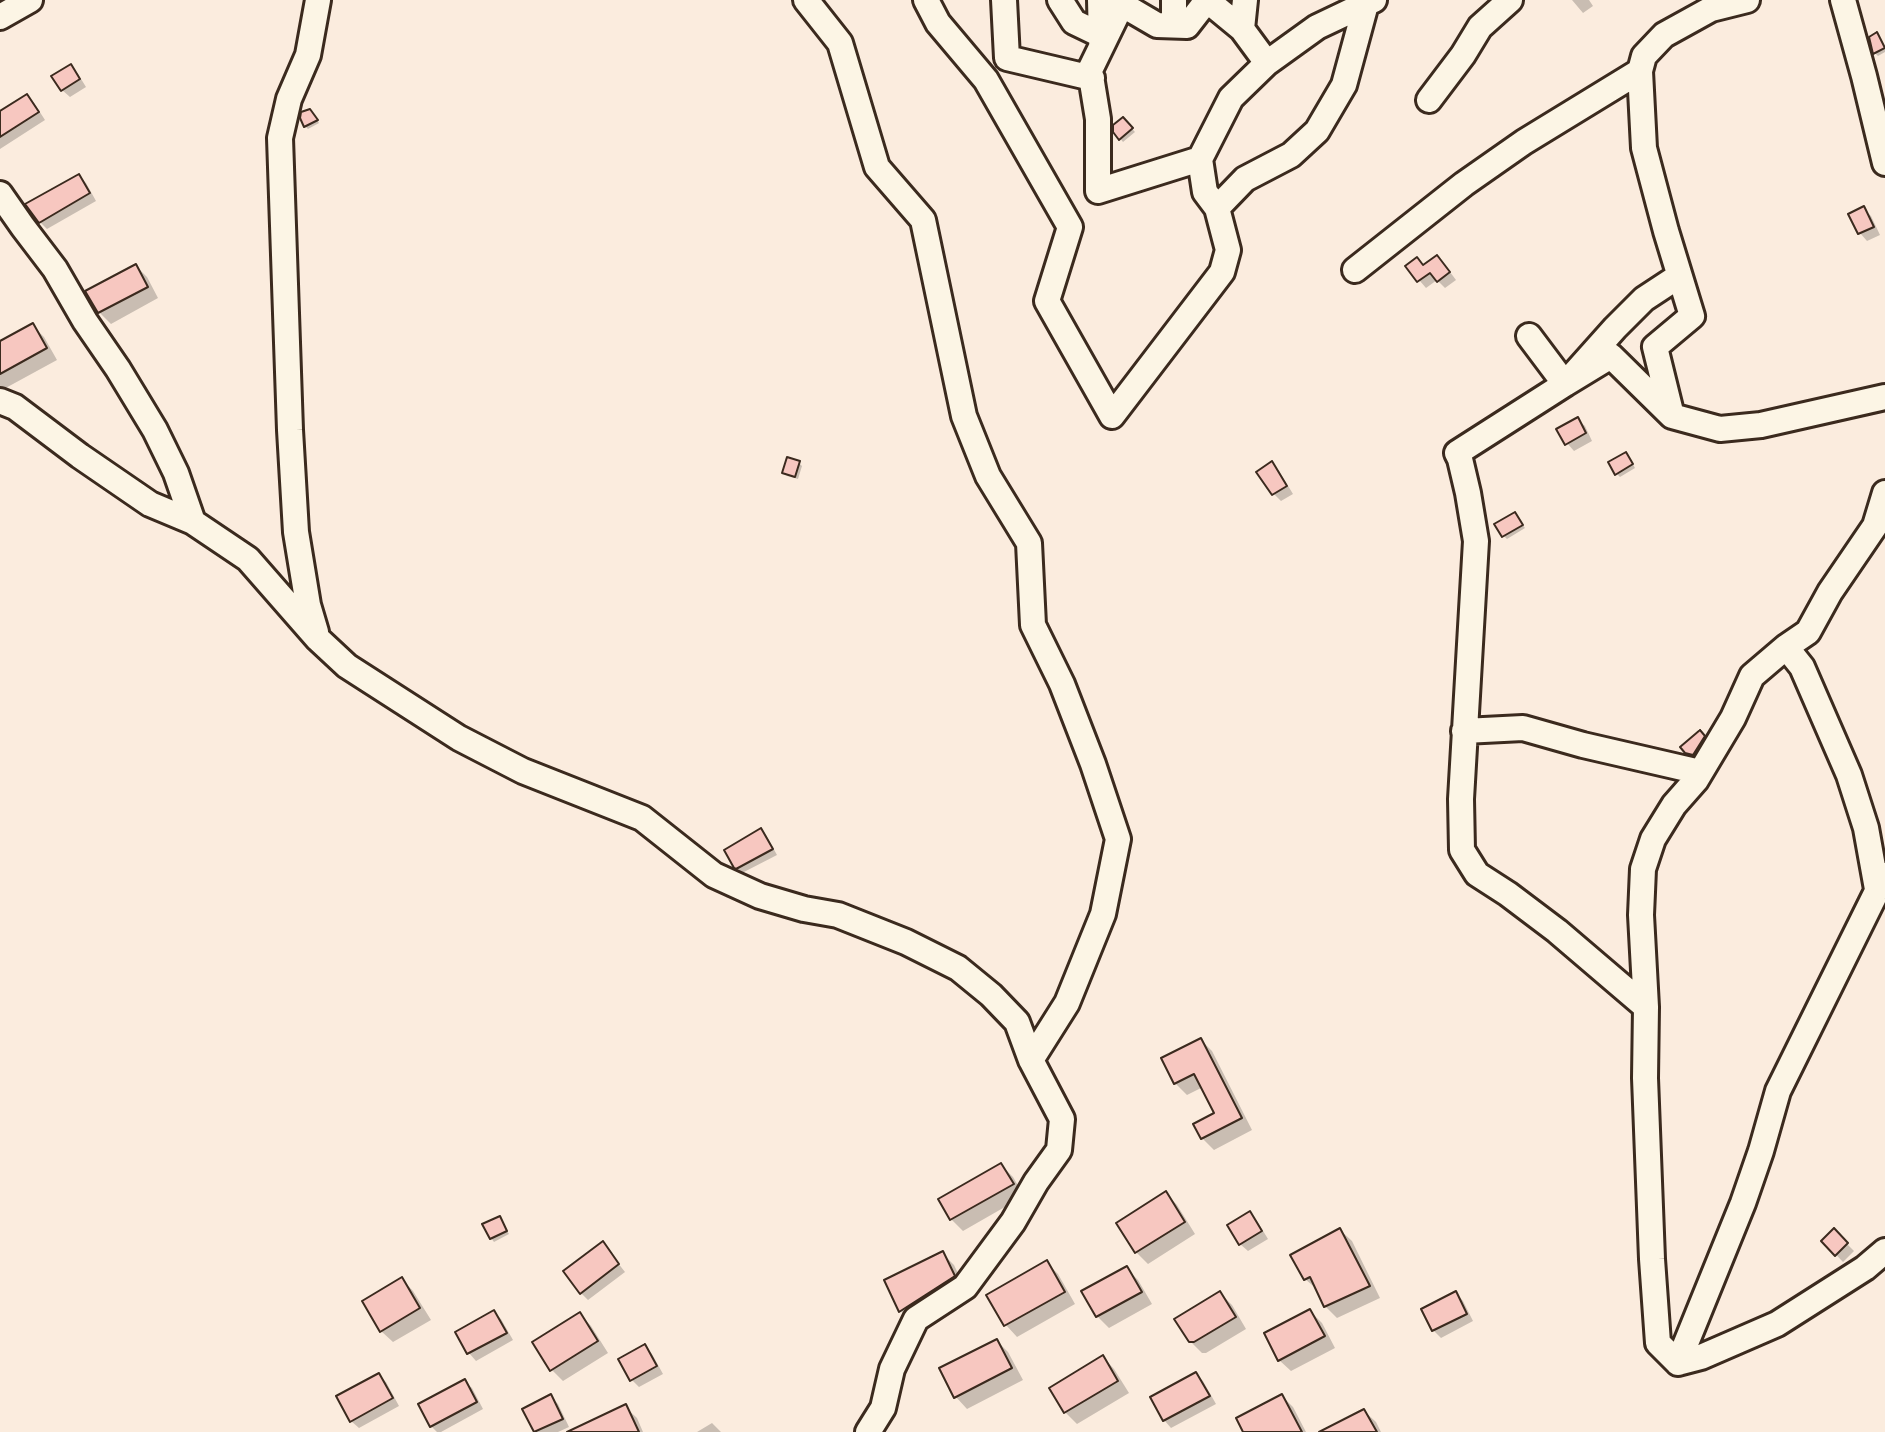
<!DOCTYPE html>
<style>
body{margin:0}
canvas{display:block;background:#fbecde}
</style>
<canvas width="1885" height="1432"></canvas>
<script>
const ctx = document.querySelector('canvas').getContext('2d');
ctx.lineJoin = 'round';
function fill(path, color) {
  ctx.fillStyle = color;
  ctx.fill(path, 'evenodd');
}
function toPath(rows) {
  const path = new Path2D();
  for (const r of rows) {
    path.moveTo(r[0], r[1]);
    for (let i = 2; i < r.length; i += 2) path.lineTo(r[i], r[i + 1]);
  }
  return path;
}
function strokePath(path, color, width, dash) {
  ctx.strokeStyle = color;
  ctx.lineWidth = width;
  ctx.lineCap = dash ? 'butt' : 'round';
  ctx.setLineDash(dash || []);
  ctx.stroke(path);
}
const shadow = toPath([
 [1572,0,1589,0,1593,6,1583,13],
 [1871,37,1879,37,1885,47,1885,52,1878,56,1875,53],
 [70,66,78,74,86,87,70,97,62,90],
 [27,96,34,103,45,120,0,149,0,113],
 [313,114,319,123,308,129,305,126],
 [1123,119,1135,132,1123,142,1115,132],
 [79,176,86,183,96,201,47,229,40,222],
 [1863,209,1871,216,1880,235,1867,241,1860,233],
 [1417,259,1424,266,1444,264,1456,280,1445,288,1437,280,1426,288,1407,266],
 [136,266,147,277,158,298,111,324,99,312],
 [32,325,44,337,57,360,2,390,0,388,0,343],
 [1577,419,1585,426,1592,441,1574,451,1567,443],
 [1629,457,1635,468,1620,477,1617,474],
 [799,463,802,466,798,479,787,476,784,472],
 [1272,464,1279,471,1293,494,1281,501,1274,494],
 [1515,514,1525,528,1507,539,1504,536],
 [1700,732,1711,744,1694,760,1682,748],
 [761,830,766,835,777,855,742,873,736,867],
 [1201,1040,1212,1051,1252,1130,1214,1150,1202,1138,1216,1114,1203,1087,1187,1095,1175,1083],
 [1001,1165,1013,1177,1024,1196,963,1231,951,1219],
 [1166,1193,1177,1205,1195,1234,1148,1264,1136,1252],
 [1249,1213,1257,1221,1268,1239,1248,1251,1240,1244],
 [499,1218,509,1234,494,1242,491,1238],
 [1340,1230,1352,1241,1380,1298,1337,1318,1325,1306,1318,1290,1305,1279],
 [1834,1231,1854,1251,1843,1262,1823,1241],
 [603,1244,625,1272,588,1300,581,1293],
 [942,1253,954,1265,965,1288,912,1322,901,1311],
 [1046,1262,1058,1274,1075,1304,1017,1337,1006,1325,988,1295],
 [1127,1269,1138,1280,1152,1304,1109,1328,1097,1316],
 [402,1279,413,1291,431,1320,393,1342,381,1331],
 [1220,1293,1232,1305,1246,1329,1206,1353,1202,1353,1190,1341],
 [1456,1293,1463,1301,1473,1321,1441,1338,1433,1330],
 [1310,1311,1322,1323,1335,1348,1291,1371,1279,1360],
 [494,1312,501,1319,513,1340,476,1361,469,1353,457,1332],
 [580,1314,591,1326,608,1353,563,1381,552,1370],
 [997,1341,1008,1352,1023,1380,967,1409,956,1397,941,1369],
 [644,1346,652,1354,663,1374,639,1387,632,1380],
 [1103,1357,1114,1369,1129,1393,1077,1424,1065,1412],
 [1196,1374,1203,1381,1216,1404,1171,1428,1164,1420],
 [379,1375,386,1382,399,1406,359,1428,351,1421],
 [464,1381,472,1388,483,1409,441,1432,437,1432,431,1426],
 [1282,1396,1293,1407,1306,1432,1245,1432],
 [551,1397,558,1404,569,1427,558,1432,536,1432,524,1409],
 [625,1407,637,1418,643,1432,581,1432],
 [1364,1411,1376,1422,1381,1432,1323,1432],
 [712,1423,721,1432,697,1432]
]);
const building = toPath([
 [1877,32,1885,48,1873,54,1869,37,1877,32],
 [71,64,80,79,61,91,51,76,71,64],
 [27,94,39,112,0,137,0,111,27,94],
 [310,109,318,120,304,127,300,118,301,112,310,109],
 [1123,117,1133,128,1119,140,1113,132,1113,125,1123,117],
 [79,174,90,193,39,223,25,204,79,174],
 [1864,206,1874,227,1858,234,1848,214,1864,206],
 [1437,255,1450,272,1437,282,1430,273,1417,282,1405,266,1417,257,1423,265,1437,255],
 [136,264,148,287,98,313,85,291,136,264],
 [33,323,47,348,0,374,0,341,33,323],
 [1578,417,1586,433,1565,445,1556,429,1578,417],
 [1626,452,1633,464,1615,475,1608,462,1626,452],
 [787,457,800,461,795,477,782,473,787,457],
 [1272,461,1287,486,1272,495,1256,472,1272,461],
 [1515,512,1523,525,1502,537,1494,524,1515,512],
 [1700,730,1705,736,1693,755,1685,753,1680,747,1700,730],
 [761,828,773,849,736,869,734,868,724,850,761,828],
 [1201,1038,1242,1118,1201,1139,1193,1124,1214,1113,1194,1074,1174,1084,1161,1058,1201,1038],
 [1001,1163,1014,1184,950,1220,938,1199,1001,1163],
 [1166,1191,1185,1222,1135,1253,1116,1223,1166,1191],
 [1250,1211,1262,1231,1239,1245,1227,1225,1250,1211],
 [500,1216,507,1231,490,1239,482,1224,500,1216],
 [1340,1228,1370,1286,1324,1307,1310,1277,1304,1280,1290,1255,1340,1228],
 [1834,1228,1848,1243,1835,1256,1821,1241,1834,1228],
 [603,1241,619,1264,580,1294,563,1271,603,1241],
 [943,1251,955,1276,899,1312,884,1280,943,1251],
 [1047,1260,1065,1292,1004,1326,986,1295,1047,1260],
 [1127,1266,1142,1292,1096,1317,1081,1291,1127,1266],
 [402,1277,420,1308,380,1332,362,1301,402,1277],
 [1220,1291,1236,1317,1194,1342,1189,1342,1174,1319,1220,1291],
 [1456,1291,1467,1314,1432,1331,1421,1309,1456,1291],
 [1310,1309,1325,1336,1278,1361,1264,1333,1310,1309],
 [494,1310,507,1333,467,1354,455,1332,494,1310],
 [580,1312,598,1341,550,1371,532,1342,580,1312],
 [997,1339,1012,1368,954,1398,939,1368,997,1339],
 [645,1344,657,1366,630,1381,618,1359,645,1344],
 [1103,1355,1118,1381,1064,1413,1049,1388,1103,1355],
 [1196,1372,1210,1396,1163,1421,1150,1397,1196,1372],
 [379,1373,393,1398,350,1422,336,1396,379,1373],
 [465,1379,477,1402,430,1427,418,1404,465,1379],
 [551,1394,563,1419,534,1432,522,1409,551,1394],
 [1282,1394,1302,1432,1243,1432,1236,1418,1282,1394],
 [626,1404,639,1432,567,1432,626,1404],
 [1364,1409,1377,1432,1319,1432,1364,1409]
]);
const minor = toPath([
 [806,0,840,43,877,167,923,220,964,416,988,476,1029,543,1033,625,1062,684,1093,764,1118,839,1103,914,1067,1003,1031,1060],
 [926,0,938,23,986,80,1070,227,1047,301,1112,416,1222,272,1228,250,1217,208,1205,192,1200,159,1098,191,1098,119,1090,70,1124,0],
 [1004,0,1007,58,1092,78],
 [1060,0,1074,22,1101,35],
 [1100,0,1101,41],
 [1245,0,1242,29,1267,63],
 [1843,0,1864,76,1885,163],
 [1208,1,1242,29],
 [1121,4,1157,25,1187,26,1201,8],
 [0,17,30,0],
 [1174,25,1174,0],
 [1429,100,1463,55,1480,27,1510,0],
 [1200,159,1231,98,1267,63,1317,27,1374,0],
 [0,194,23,227,55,269,85,321,118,369,155,430,176,473,193,522],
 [1217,208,1245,179,1291,155,1317,131,1344,85,1366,4],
 [1355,270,1464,184,1524,142,1640,71],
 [1529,336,1565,384,1611,356,1672,416,1720,429,1761,425,1885,397],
 [0,401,15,407,80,456,150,504,193,522,248,559,318,639,347,666,459,738,523,771,642,818,714,875,760,896,804,909,838,915,906,942,958,968,991,995,1017,1022,1031,1060,1062,1119,1059,1150,1036,1182,1013,1222,965,1287,916,1319,892,1369,883,1408,868,1432],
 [1672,416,1655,347,1692,316,1666,231,1644,148,1640,71,1644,56,1664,35,1711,9,1747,0],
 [316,632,308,605,296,532,290,430,280,138,289,99,308,55,318,0],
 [1786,647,1802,667,1849,775,1866,828,1877,889],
 [1464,731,1523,728,1583,745,1700,772],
 [1646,1007,1557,931,1508,894,1477,874,1462,850,1461,799,1476,541,1468,493,1460,459,1457,453,1565,384,1615,328,1644,299,1679,276],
 [1678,1363,1658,1343,1652,1259,1645,1078,1646,1007,1641,915,1643,869,1653,839,1674,805,1696,780,1733,718,1752,676,1786,647,1808,632,1830,592,1875,526,1885,493],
 [1678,1363,1743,1203,1761,1151,1778,1091,1885,875],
 [1678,1363,1701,1357,1777,1324,1865,1268,1885,1251]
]);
fill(shadow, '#0003');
fill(building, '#f7c7c0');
strokePath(building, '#3b2a1e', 2);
strokePath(minor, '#3b2a1e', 30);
strokePath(minor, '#fcf5e5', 24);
</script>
